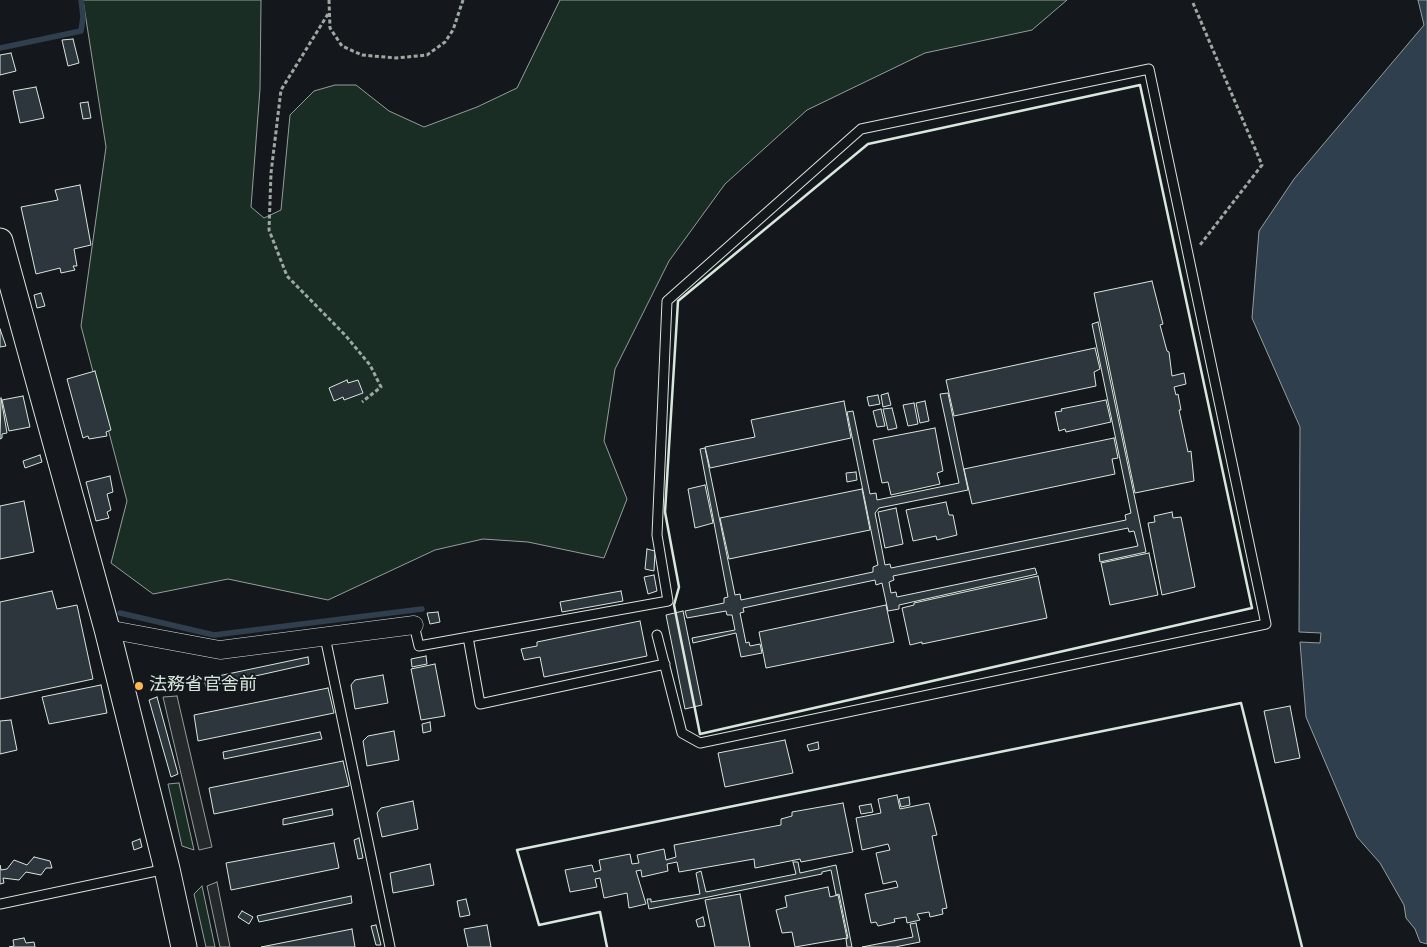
<!DOCTYPE html>
<meta charset="utf-8">
<style>
body{margin:0}
canvas{display:block;background:#14181c}
</style>
<canvas width="1427" height="947"></canvas>
<script>
const ctx = document.querySelector('canvas').getContext('2d');
ctx.lineJoin = 'round';
function fill(path, color) {
  ctx.fillStyle = color;
  ctx.fill(path, 'evenodd');
}
function toPath(rows) {
  const path = new Path2D();
  for (const r of rows) {
    path.moveTo(r[0], r[1]);
    for (let i = 2; i < r.length; i += 2) path.lineTo(r[i], r[i + 1]);
  }
  return path;
}
function strokePath(path, color, width, dash) {
  ctx.strokeStyle = color;
  ctx.lineWidth = width;
  ctx.lineCap = dash ? 'butt' : 'round';
  ctx.setLineDash(dash || []);
  ctx.stroke(path);
}
function write(font, color, halo, rows, align = 'center') {
  ctx.font = font + ' Jost,"Noto Sans JP",sans-serif';
  ctx.lineWidth = 4;
  ctx.setLineDash([]);
  ctx.textBaseline = 'middle';
  ctx.strokeStyle = halo;
  ctx.fillStyle = color;
  for (const [text, x, y, turn = 0] of rows) {
    ctx.save();
    ctx.translate(x, y);
    ctx.rotate((+turn || 0) * Math.PI / 180);
    ctx.textAlign = isNaN(turn) ? turn : align;
    if (halo) ctx.strokeText(text, 0, 0);
    ctx.fillText(text, 0, 0);
    ctx.restore();
  }
}
const green = toPath([
 [83,0,261,0,260,89,251,207,264,218,281,210,290,115,314,91,335,85,356,85,389,111,424,127,477,107,517,88,560,0,1067,0,1032,30,925,53,807,110,725,184,669,261,615,369,604,441,627,499,604,558,528,542,483,539,435,550,328,600,228,579,153,594,111,563,127,501,81,326,106,147,83,0],
 [179,783,194,850,182,846,168,784,179,783],
 [202,886,215,947,206,947,194,894,202,886]
]);
const parking = toPath([
 [177,696,212,847,199,850,163,697,177,696],
 [217,882,230,947,220,947,207,886,217,882]
]);
const water = toPath([
 [1418,0,1427,0,1427,944,1420,942,1415,929,1406,918,1404,905,1380,863,1357,837,1306,717,1300,642,1320,643,1321,633,1299,632,1300,427,1252,318,1259,231,1294,179,1424,25,1418,0]
]);
const stream = toPath([
 [0,48,81,31,83,17,81,0],
 [120,613,214,635,422,609]
]);
const building = toPath([
 [73,39,79,63,68,66,62,40,73,39],
 [11,53,16,71,0,75,0,55,11,53],
 [36,87,44,118,20,123,13,91,36,87],
 [88,102,91,118,83,119,80,103,88,102],
 [80,185,91,245,74,249,77,266,73,266,75,270,61,273,60,268,36,274,21,207,58,200,55,190,80,185],
 [1152,281,1163,324,1160,325,1167,351,1169,352,1172,376,1184,373,1186,384,1174,387,1176,395,1178,394,1181,410,1179,410,1188,452,1191,451,1194,481,1135,493,1094,293,1152,281],
 [41,293,45,306,37,308,34,295,41,293],
 [1098,322,1146,552,1100,562,1099,554,1138,546,1134,531,1129,532,1128,528,893,576,894,580,889,582,891,593,896,592,897,597,1035,568,1037,574,899,605,899,609,888,611,882,583,876,585,875,580,743,608,744,612,740,613,746,643,749,642,750,646,760,644,762,653,741,657,736,633,693,643,692,638,735,630,732,615,727,615,726,611,687,618,685,611,724,603,724,598,728,597,700,449,705,448,735,595,740,594,741,600,873,572,873,567,878,565,847,412,853,411,870,494,876,493,877,500,959,483,940,394,948,393,968,490,879,508,875,513,885,565,890,564,891,568,1126,520,1125,515,1131,513,1092,324,1098,322],
 [0,329,6,346,0,347,0,329],
 [1095,348,1100,369,1094,372,1096,386,954,416,946,380,1095,348],
 [95,371,111,430,106,432,107,436,89,439,88,436,83,438,67,379,95,371],
 [347,380,348,383,358,380,363,393,344,400,343,397,334,401,329,388,347,380],
 [888,393,891,405,883,407,881,395,888,393],
 [878,395,880,404,869,406,867,397,878,395],
 [23,396,30,427,9,431,2,400,23,396],
 [1,398,7,433,2,434,2,438,0,439,1,398],
 [1106,400,1111,422,1066,432,1065,429,1059,431,1055,412,1062,411,1061,409,1106,400],
 [844,401,851,438,710,468,705,447,755,437,751,420,844,401],
 [925,401,929,421,920,423,916,403,925,401],
 [914,403,918,424,908,426,903,405,914,403],
 [892,408,897,428,888,430,883,409,892,408],
 [881,409,885,426,877,427,873,411,881,409],
 [935,428,943,471,937,473,940,484,891,495,888,482,882,483,873,440,935,428],
 [1114,438,1118,458,1112,459,1115,474,972,504,964,469,1114,438],
 [40,455,42,462,25,468,23,461,40,455],
 [856,472,857,480,847,482,846,473,856,472],
 [110,476,113,492,107,494,111,510,107,512,109,518,96,521,86,482,110,476],
 [705,485,713,523,695,528,688,489,705,485],
 [862,489,870,530,729,559,720,518,862,489],
 [24,501,34,552,0,559,0,506,24,501],
 [946,502,949,515,953,515,957,535,937,540,936,536,913,541,906,510,946,502],
 [896,508,903,544,885,548,878,512,896,508],
 [1172,512,1173,518,1181,517,1195,587,1162,595,1148,523,1155,522,1154,516,1172,512],
 [647,549,655,551,654,571,645,569,647,549],
 [1149,553,1158,595,1110,605,1101,563,1149,553],
 [654,575,657,591,648,594,644,577,654,575],
 [1038,576,1047,618,922,644,922,642,910,645,902,608,914,605,914,603,1038,576],
 [52,591,57,609,77,605,93,679,0,699,0,602,52,591],
 [621,591,623,601,562,612,560,602,621,591],
 [886,605,894,642,766,668,759,632,886,605],
 [683,611,702,705,685,709,666,615,683,611],
 [438,612,440,622,430,624,427,613,438,612],
 [640,621,647,656,544,677,540,657,524,660,521,649,537,646,537,642,640,621],
 [426,656,427,664,412,667,411,659,426,656],
 [308,657,309,664,206,687,204,679,308,657],
 [435,664,445,716,421,720,411,669,435,664],
 [383,675,388,703,355,709,351,685,355,680,383,675],
 [101,685,107,713,49,724,42,697,101,685],
 [328,688,334,713,198,741,194,715,328,688],
 [157,697,178,774,171,777,149,700,157,697],
 [1290,706,1300,758,1275,763,1264,711,1290,706],
 [11,720,17,750,0,754,0,721,11,720],
 [430,722,431,731,423,733,422,724,430,722],
 [394,731,399,760,367,766,363,741,368,736,394,731],
 [320,732,322,739,224,759,223,752,320,732],
 [785,740,793,773,725,787,718,753,785,740],
 [818,742,819,749,809,751,807,745,818,742],
 [343,761,349,786,214,814,209,788,343,761],
 [897,795,900,809,929,803,937,835,932,836,947,908,942,909,943,914,930,917,929,912,917,914,920,920,907,923,906,917,894,919,895,922,878,926,876,922,871,923,865,894,898,887,896,881,883,884,876,853,890,850,888,844,862,850,856,818,881,813,878,799,897,795],
 [909,797,910,805,901,807,899,799,909,797],
 [413,801,418,829,382,837,377,813,381,808,413,801],
 [843,803,853,852,801,862,800,859,755,868,754,859,679,872,677,862,667,864,668,871,642,877,641,870,636,871,646,904,629,908,627,893,604,898,600,878,595,879,597,887,570,892,565,870,592,865,594,872,601,870,599,860,630,854,632,864,639,863,637,855,664,849,666,860,676,857,674,845,781,825,781,819,792,816,792,812,843,803],
 [871,804,873,812,861,814,859,806,871,804],
 [332,809,333,815,283,825,283,819,332,809],
 [359,838,363,858,358,859,354,840,359,838],
 [140,839,142,847,134,850,132,842,140,839],
 [334,843,339,868,231,890,226,863,334,843],
 [34,857,50,861,52,868,46,868,41,875,26,872,19,880,3,878,4,883,0,884,0,865,1,870,7,869,14,860,27,865,34,857],
 [793,862,798,862,800,873,836,865,852,947,847,947,846,939,848,938,839,894,836,895,831,870,822,872,822,874,649,909,647,899,651,899,651,902,700,894,696,873,701,871,706,892,796,874,793,862],
 [430,864,434,885,393,893,390,873,430,864],
 [828,887,830,897,838,895,847,938,795,947,792,932,782,933,776,910,787,907,785,896,828,887],
 [740,894,750,947,715,947,705,900,740,894],
 [351,896,352,903,259,922,257,916,351,896],
 [466,899,470,915,460,917,457,901,466,899],
 [242,911,253,917,249,924,238,917,242,911],
 [703,917,705,926,698,927,696,920,703,917],
 [916,923,920,942,895,947,862,947,913,937,910,924,916,923],
 [376,925,381,945,376,945,371,926,376,925],
 [487,925,491,947,468,947,464,929,487,925],
 [352,929,355,947,261,947,352,929],
 [24,938,26,943,34,942,35,947,9,947,14,946,13,940,24,938]
]);
const path = toPath([
 [329,0,330,28,342,46,362,55,396,58,427,55,445,42,453,30,463,0],
 [1193,3,1262,165,1200,245],
 [328,14,281,90,271,173,269,230,287,276,346,336,370,365,381,387,362,402]
]);
const lane = toPath([
 [414,625,419,646,668,601,657,535,667,301,861,129,1149,69,1266,624,700,743,682,733,657,635],
 [325,637,390,947],
 [468,637,480,704,665,664],
 [0,904,166,869]
]);
const street = toPath([
 [107,629,220,650,414,625]
]);
const secondary = toPath([
 [0,241,107,629,167,869,184,947]
]);
const wall = toPath([
 [1140,85,1252,608,700,734,674,605,679,587,665,512,678,301,868,144,1140,85],
 [607,947,600,912,539,925,517,850,1241,703,1302,947]
]);
const markers = [
 [139,686,5,"#ffb74d"]
];
const poiNames = [
 ["法務省官舎前",149,686]
];
fill(green, '#1a2d24');
strokePath(green, '#939e99', 1);
fill(parking, '#24282b');
strokePath(parking, '#939e99', 1);
fill(water, '#2f3f4d');
strokePath(water, '#939e99', 1);
strokePath(stream, '#2f3f4d', 5.5);
fill(building, '#2c363c');
strokePath(building, '#d8e6dc', 1);
strokePath(lane, '#d8e6dc', 11);
strokePath(street, '#d8e6dc', 19);
strokePath(secondary, '#d8e6dc', 27);
strokePath(path, '#9da8a2', 3, [4, 2.5]);
strokePath(lane, '#14181c', 9);
strokePath(street, '#14181c', 18);
strokePath(secondary, '#14181c', 25);
strokePath(wall, '#d8e6dc', 2.5);
for (const [x, y, r, color] of markers) {
  const dot = new Path2D();
  dot.arc(x, y, r, 0, 2 * Math.PI);
  ctx.fillStyle = color;
  ctx.fill(dot);
  strokePath(dot, '#14181c', 2);
}
write('18px', '#d8e6dc', '#14181c', poiNames, 'left');
</script>
